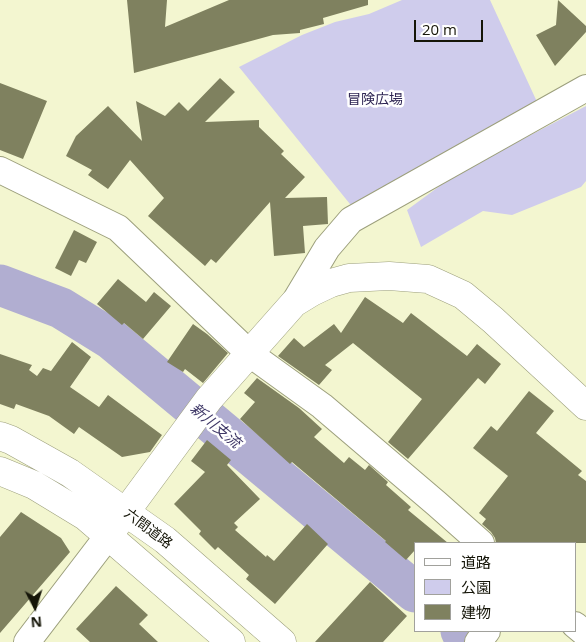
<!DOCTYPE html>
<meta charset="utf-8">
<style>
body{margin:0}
#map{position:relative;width:586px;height:642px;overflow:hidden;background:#f3f6d0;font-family:"Open Sans","Noto Sans JP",sans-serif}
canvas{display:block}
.legend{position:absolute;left:414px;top:542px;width:162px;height:90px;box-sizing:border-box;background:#fff;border:1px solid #a1a19c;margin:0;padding:6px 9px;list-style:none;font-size:15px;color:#151508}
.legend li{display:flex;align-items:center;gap:10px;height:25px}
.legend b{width:25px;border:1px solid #a1a19c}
.north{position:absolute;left:10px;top:582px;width:50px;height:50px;-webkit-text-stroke:4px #fff;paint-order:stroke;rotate:175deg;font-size:14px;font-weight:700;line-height:20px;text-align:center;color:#151508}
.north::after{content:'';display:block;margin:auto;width:18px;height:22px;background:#151508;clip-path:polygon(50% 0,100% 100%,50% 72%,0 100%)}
.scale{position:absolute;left:414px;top:20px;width:69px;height:22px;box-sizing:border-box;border:2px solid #151508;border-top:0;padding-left:6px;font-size:15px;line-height:18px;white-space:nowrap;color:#151508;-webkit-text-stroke:4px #fff;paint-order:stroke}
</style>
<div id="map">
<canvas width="586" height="642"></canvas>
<ul class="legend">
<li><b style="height:6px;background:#fff"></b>道路</li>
<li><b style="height:14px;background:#cfccec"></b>公園</li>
<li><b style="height:14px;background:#7f815f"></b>建物</li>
</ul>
<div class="north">N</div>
<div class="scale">20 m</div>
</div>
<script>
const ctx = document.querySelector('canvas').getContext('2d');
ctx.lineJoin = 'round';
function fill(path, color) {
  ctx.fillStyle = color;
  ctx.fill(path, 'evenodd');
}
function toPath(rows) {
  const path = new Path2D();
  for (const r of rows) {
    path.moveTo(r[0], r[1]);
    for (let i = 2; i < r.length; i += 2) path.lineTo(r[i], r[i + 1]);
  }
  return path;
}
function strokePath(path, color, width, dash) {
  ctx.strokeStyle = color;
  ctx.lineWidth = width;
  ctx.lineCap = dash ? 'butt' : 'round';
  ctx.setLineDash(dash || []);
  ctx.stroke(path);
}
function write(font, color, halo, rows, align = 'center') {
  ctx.font = font + ' "Open Sans","Noto Sans JP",sans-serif';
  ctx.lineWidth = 5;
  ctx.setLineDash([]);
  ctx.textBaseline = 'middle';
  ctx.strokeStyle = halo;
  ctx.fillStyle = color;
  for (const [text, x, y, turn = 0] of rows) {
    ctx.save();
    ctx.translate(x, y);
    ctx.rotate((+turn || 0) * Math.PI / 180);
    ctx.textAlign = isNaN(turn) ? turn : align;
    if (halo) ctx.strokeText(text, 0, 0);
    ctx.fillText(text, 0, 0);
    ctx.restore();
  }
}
const green = toPath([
 [402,0,490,0,538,104,354,209,239,67,302,35,335,22,369,14],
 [586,106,586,181,581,187,512,215,483,211,421,247,407,210,456,174]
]);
const river = toPath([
 [0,285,61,308,111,339,415,592],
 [461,631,475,642]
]);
const building = toPath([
 [127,0,167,0,165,27,229,0,368,0,368,5,323,18,324,24,300,30,300,33,273,35,134,73],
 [558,0,586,26,586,32,555,66,536,35,556,25],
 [220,78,235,92,205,122,259,120,259,127,284,151,281,154,305,177,285,198,327,197,328,224,303,226,305,253,274,256,270,202,216,263,211,259,205,266,148,216,164,198,130,160,108,189,88,175,92,170,66,156,76,136,108,106,142,141,136,101,165,116,179,102,188,111],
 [0,83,47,101,23,159,0,150],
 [74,230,97,242,86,263,79,260,71,276,55,268],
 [118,279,146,302,154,292,171,306,143,339,124,323,122,325,97,304],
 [365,297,403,323,411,313,467,356,477,344,501,364,485,384,478,378,408,459,388,442,422,399,353,343,325,365,332,370,319,385,278,356,294,338,304,347,334,324,341,333],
 [193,324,207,334,228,353,203,383,185,369,183,372,167,362],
 [72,342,91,357,70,387,99,407,108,395,162,435,150,452,122,457,79,427,74,434,49,416,16,404,14,409,0,404,0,354,32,365,29,370,37,376,43,368,51,371],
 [257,378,299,408,322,429,314,437,344,463,349,457,365,470,369,465,388,482,386,485,411,507,408,510,448,543,415,543,415,550,406,560,385,542,386,541,292,462,290,464,240,419,255,402,244,393],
 [529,391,554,411,536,433,582,471,578,475,586,481,586,543,496,543,495,538,491,532,482,524,486,519,479,513,508,476,473,448,491,426,497,431],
 [207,440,231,460,227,465,260,499,234,523,238,527,235,530,266,557,267,555,274,561,307,524,328,544,275,604,246,579,249,575,218,547,215,550,199,534,201,531,174,504,205,472,191,461],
 [21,512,61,538,70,552,0,633,0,537],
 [370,582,407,616,383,642,315,642],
 [116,586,148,615,139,624,158,642,90,642,76,629]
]);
const minor = toPath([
 [0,170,118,228,250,354,322,406,437,504,481,543],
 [294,303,327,248,351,220,586,88],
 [575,625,586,634],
 [27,642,108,536],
 [478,642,487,631]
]);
const tertiary = toPath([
 [0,436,11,440,70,473,165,540,282,642],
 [0,471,34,485,85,516,231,642],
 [108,536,209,399,294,303,312,292,331,283,349,278,389,276,428,279,463,295,493,320,586,406]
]);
const parkNames = [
 ["冒険広場",375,100]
];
const streetNames = [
 ["六間道路",148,529,37]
];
const waterNames = [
 ["新川支流",215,426,40]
];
fill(green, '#cfccec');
strokePath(river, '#b1aed1', 41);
fill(building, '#7f815f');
strokePath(minor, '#9c9f7c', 28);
strokePath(tertiary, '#9c9f7c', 29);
strokePath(minor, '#fff', 26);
strokePath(tertiary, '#fff', 28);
write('14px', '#2e2553', '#fff', parkNames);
write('14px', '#151508', '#fff', streetNames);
write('italic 15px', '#3f3867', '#fff', waterNames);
</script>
